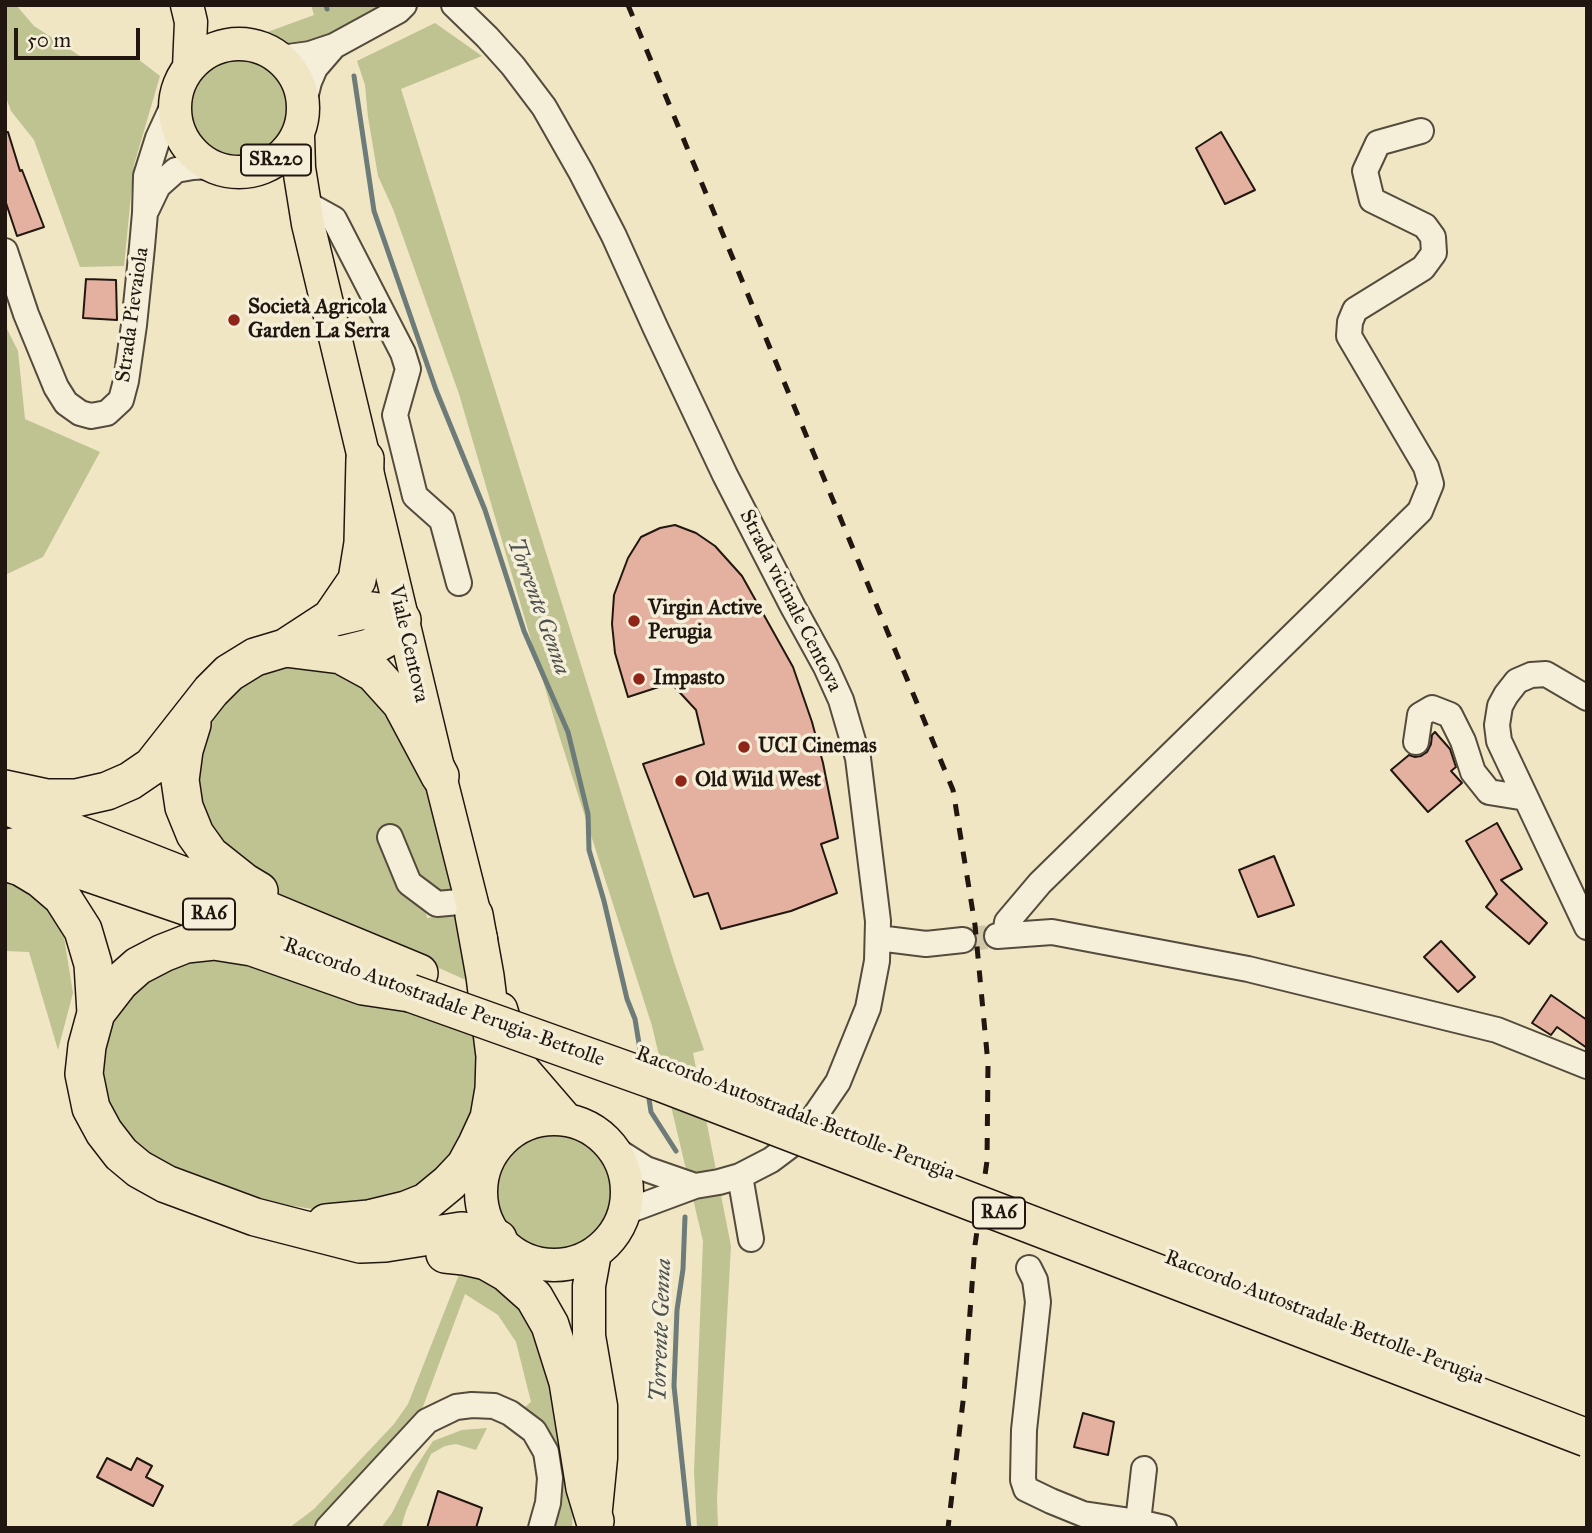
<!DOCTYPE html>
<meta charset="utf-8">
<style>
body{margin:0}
#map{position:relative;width:1592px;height:1533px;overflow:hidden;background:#f0e6c4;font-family:"IM FELL Great Primer",serif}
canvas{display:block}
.frame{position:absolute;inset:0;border:7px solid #211710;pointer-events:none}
.scale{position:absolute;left:14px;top:28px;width:126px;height:32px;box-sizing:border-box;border:4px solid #211710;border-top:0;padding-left:9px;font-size:21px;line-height:24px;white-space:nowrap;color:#211710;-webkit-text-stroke:5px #f5efd9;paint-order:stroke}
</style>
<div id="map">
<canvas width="1592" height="1533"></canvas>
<div class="frame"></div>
<div class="scale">50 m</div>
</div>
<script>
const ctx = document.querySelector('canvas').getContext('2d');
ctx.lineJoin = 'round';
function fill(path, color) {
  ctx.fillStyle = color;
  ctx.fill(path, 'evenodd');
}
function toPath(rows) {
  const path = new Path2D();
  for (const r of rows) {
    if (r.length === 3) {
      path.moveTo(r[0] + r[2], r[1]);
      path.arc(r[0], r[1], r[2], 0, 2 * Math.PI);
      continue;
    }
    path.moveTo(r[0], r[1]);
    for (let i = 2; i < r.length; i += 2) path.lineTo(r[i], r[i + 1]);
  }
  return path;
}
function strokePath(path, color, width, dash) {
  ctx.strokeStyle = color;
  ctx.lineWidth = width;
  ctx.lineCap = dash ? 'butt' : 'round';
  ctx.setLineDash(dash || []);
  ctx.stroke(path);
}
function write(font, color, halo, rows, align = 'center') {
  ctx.font = font + ' "IM FELL Great Primer",serif';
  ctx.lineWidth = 7;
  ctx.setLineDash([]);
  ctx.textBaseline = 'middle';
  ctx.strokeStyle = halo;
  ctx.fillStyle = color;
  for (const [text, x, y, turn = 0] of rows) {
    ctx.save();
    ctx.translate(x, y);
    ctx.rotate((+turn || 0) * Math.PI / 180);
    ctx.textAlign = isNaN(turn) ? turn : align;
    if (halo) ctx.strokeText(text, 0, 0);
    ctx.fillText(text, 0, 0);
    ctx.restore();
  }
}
const green = toPath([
 [5,5,16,5,34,26,80,56,134,56,160,76,134,165,124,266,80,267,34,140,11,111,5,95],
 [311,5,381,5,369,18,322,45,291,45,262,34,314,15],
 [435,23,482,56,401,89,675,965,704,1050,693,1053,731,1246,717,1498,718,1528,697,1528,694,1472,703,1241,652,1026,558,732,459,394,393,209,378,176,368,117,365,85,357,61],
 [239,106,51],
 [5,325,18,351,25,419,100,452,43,557,5,575],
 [303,657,383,694,416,751,441,842,452,892,424,902,427,918,456,913,468,981,272,893,215,850,188,757,210,707,251,672],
 [5,879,31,887,63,931,73,993,58,1050,29,952,5,951],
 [226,953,431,1015,478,1038,482,1097,467,1139,425,1188,364,1212,318,1210,239,1197,163,1169,114,1124,95,1067,109,1024,133,985,182,956],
 [555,1191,60],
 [462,1267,497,1280,538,1326,574,1495,572,1528,550,1528,557,1507,520,1411,531,1402,516,1342,498,1315,465,1294,421,1412,320,1522,314,1528,289,1528,314,1509,394,1424,408,1404],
 [487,1428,476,1450,456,1444,445,1446,431,1454,406,1511,401,1528,381,1528,392,1513,412,1473,433,1441,462,1430]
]);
const stream = toPath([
 [326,5,327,9],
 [354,76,374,211,436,390,485,510,524,631,568,732,588,814,589,850,604,901,627,999,635,1019,642,1062],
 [648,1092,651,1112,676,1151],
 [685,1217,683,1269,677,1310,674,1386,689,1528]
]);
const building = toPath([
 [5,132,8,132,20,171,22,170,44,227,17,236,5,200,5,132],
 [1221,132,1255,190,1225,204,1196,148,1221,132],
 [86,279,116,280,117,320,83,318,86,279],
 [675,525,696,533,715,546,742,576,793,667,812,722,823,763,838,838,821,844,837,893,791,911,721,929,708,893,694,897,643,764,704,744,696,710,671,683,628,697,615,653,612,624,614,595,628,558,641,537,660,528,675,525],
 [1435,732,1450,749,1456,767,1451,771,1462,783,1428,812,1391,770,1409,755,1415,757,1421,756,1427,752,1431,744,1432,735,1435,732],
 [1497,823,1522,869,1501,880,1547,923,1529,944,1486,907,1497,894,1466,841,1497,823],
 [1274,856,1294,905,1258,917,1239,870,1274,856],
 [1441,941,1475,977,1458,992,1424,957,1441,941],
 [1551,995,1587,1020,1587,1048,1557,1027,1551,1035,1532,1023,1551,995],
 [1083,1413,1114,1422,1108,1455,1074,1447,1083,1413],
 [107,1458,131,1470,137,1458,152,1466,146,1477,163,1486,153,1506,97,1477,107,1458],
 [438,1491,482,1508,476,1528,427,1528,438,1491]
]);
const minorTunnel = toPath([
 [963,940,997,936]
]);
const minor = toPath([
 [454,5,487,37,513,66,544,107,581,172,614,236,656,329,725,475,793,607,826,667,841,700,858,758,878,921,877,961,868,1008,838,1082,799,1139,771,1160,740,1176,719,1182,695,1186,625,1212],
 [277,55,288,57,310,54,334,46,398,11,404,5],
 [304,102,309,82,315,68,334,46],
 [305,203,334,219,403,353,408,369,395,415,415,496,442,520,459,583],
 [147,209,158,186,176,170,193,167,212,166],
 [5,251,26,314,56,387,66,403,80,413,91,416,107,413,121,400,126,381,134,325,142,247,145,213,146,176,158,138,175,101],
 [1587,698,1546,674,1531,675,1517,681,1506,695,1500,706,1497,725,1499,741,1587,927],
 [1416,742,1420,715,1432,708,1450,715,1463,741,1473,772,1489,792,1526,798],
 [390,837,409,883,437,904,470,901],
 [1005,935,1007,922,1040,883,1420,511,1431,484,1426,467,1349,336,1350,322,1355,310,1423,268,1434,253,1433,237,1425,226,1372,200,1365,171,1378,143,1421,131],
 [997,936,1052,932,1248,969,1497,1030,1587,1066],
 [878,938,926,944,963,940],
 [613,1148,646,1169,695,1186],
 [740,1176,751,1239],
 [1029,1268,1035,1280,1038,1302,1024,1430,1023,1480,1026,1489,1051,1501,1083,1514,1138,1522,1164,1528],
 [1138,1522,1144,1469],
 [328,1528,427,1421,456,1407,472,1405,494,1406,510,1413,534,1431,546,1452,550,1478,548,1503,541,1528]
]);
const major = toPath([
 [187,5,191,22,189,68],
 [239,108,64],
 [298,136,299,168,308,224,440,776,481,939],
 [501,1009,517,1062,519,1101,507,1136],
 [517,1062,567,1120],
 [554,1192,73],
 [595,1253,589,1286,589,1336,601,1406,601,1458,596,1509]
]);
const highway = toPath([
 [331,618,357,580,363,543,365,459],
 [341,655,374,673,401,703,440,776],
 [192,724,184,750,180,780,184,807,195,834,210,855,244,882,259,891],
 [5,789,47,798,76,798,107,791,130,781,152,766,211,691,229,673,255,657,285,648,331,618,365,610,380,612,402,620,385,639,369,648,341,655,285,648],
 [6,806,197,881,419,973],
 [13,847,197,910,262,935],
 [5,862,21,867,41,879,62,897,83,930,93,964,96,1013,87,1046,84,1074,91,1108,104,1132,121,1154,139,1169,166,1184,255,1217,360,1244,385,1243,461,1231,479,1233,498,1239],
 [96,1013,120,982,138,966,163,953,186,944,214,941,252,947,363,986,410,993],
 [326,1223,369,1219,406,1210,426,1202,449,1183,465,1166,477,1144,489,1118,494,1089,495,1056,485,976,474,915],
 [445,1254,464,1256,486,1261,507,1273,534,1297,550,1325,568,1382,585,1488,595,1521]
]);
const rail = toPath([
 [628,5,953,790,975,925,988,1064,987,1161,975,1245,964,1393,948,1528]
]);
const highwayBridge = toPath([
 [410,993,662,1083,1587,1438]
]);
const markers = [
 [234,320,7,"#8f2418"],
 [634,621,7,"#8f2418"],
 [639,679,7,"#8f2418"],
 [744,747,7,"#8f2418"],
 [681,781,7,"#8f2418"]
];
const shields = [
 [276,160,70],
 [209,914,52],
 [999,1213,52]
];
const shieldNames = [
 ["SR220",276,160],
 ["RA6",209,914],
 ["RA6",999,1213]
];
const poiNames = [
 ["Società Agricola",248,308],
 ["Garden La Serra",248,332],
 ["Virgin Active",648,609],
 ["Perugia",648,633],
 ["Impasto",653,679],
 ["UCI Cinemas",758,747],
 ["Old Wild West",695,781]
];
const streetNames = [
 ["Strada Pievaiola",133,315,-82],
 ["Strada vicinale Centova",790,601,63],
 ["Viale Centova",408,644,77],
 ["Raccordo Autostradale Perugia-Bettolle",444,1003,20],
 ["Raccordo Autostradale Bettolle-Perugia",795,1114,21],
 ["Raccordo Autostradale Bettolle-Perugia",1324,1318,21]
];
const waterNames = [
 ["Torrente Genna",538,607,70],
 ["Torrente Genna",662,1330,-88]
];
fill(green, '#bec391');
strokePath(stream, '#6d7b79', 5);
fill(building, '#e4b09f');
strokePath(building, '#211710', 2);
strokePath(minorTunnel, '#d1c7a9', 24, [24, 12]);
strokePath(minor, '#554b3d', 28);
strokePath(major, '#211710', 35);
strokePath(highway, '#211710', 40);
strokePath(minor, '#f5efd9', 24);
strokePath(major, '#f0e6c4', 32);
strokePath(highway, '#f0e6c4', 37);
strokePath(rail, '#211710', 5, [12, 12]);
strokePath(highwayBridge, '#211710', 40, []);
strokePath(highwayBridge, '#f0e6c4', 37);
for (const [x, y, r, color] of markers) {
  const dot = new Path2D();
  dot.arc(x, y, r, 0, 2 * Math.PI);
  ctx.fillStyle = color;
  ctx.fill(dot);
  strokePath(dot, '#f5efd9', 2.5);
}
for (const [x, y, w] of shields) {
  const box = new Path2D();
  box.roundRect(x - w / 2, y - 15.5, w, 31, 5);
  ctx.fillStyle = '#f5efd9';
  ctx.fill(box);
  strokePath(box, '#211710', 2);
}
write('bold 19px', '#211710', null, shieldNames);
write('bold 21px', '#211710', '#f5efd9', poiNames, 'left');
write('21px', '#211710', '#f5efd9', streetNames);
write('italic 23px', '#4d514d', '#f5efd9', waterNames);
</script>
